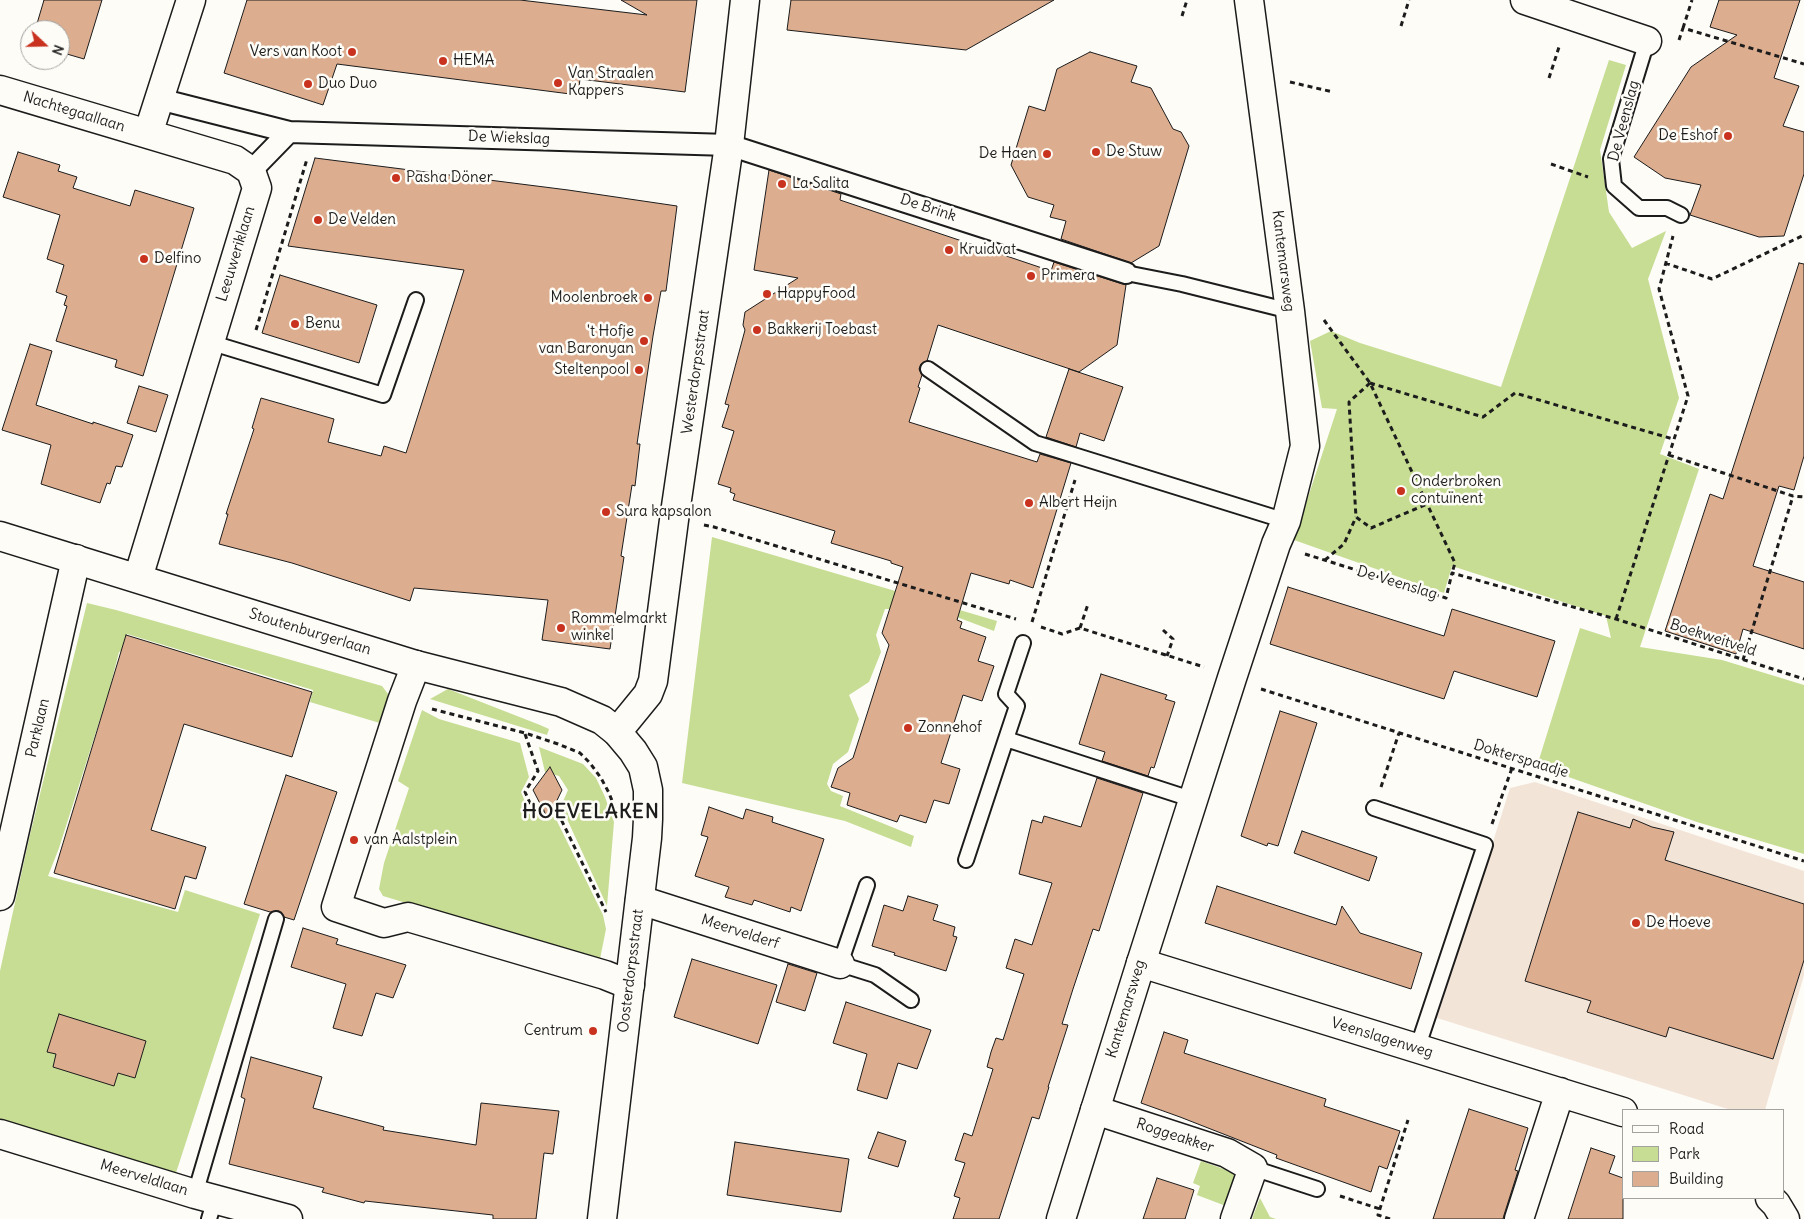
<!DOCTYPE html>
<meta charset="utf-8">
<style>
body{margin:0}
#map{position:relative;width:1804px;height:1219px;overflow:hidden;background:#fdfcf7;font-family:Delius,sans-serif}
canvas{display:block}
.legend{position:absolute;left:1622px;top:1109px;width:162px;height:90px;box-sizing:border-box;background:#fdfcf7;border:1px solid #a3a29f;margin:0;padding:6px 9px;list-style:none;font-size:15px;color:#1c1c1c}
.legend li{display:flex;align-items:center;gap:10px;height:25px}
.legend b{width:25px;border:1px solid #a3a29f}
.north{position:absolute;left:20px;top:20px;width:50px;height:50px;box-sizing:border-box;background:#fdfcf7;border:1px solid #a3a29f;border-radius:50%;rotate:111deg;font-size:14px;font-weight:700;line-height:20px;text-align:center;color:#1c1c1c}
.north::after{content:'';display:block;margin:auto;width:18px;height:22px;background:#c8321e;clip-path:polygon(50% 0,100% 100%,50% 72%,0 100%)}
</style>
<div id="map">
<canvas width="1804" height="1219"></canvas>
<ul class="legend">
<li><b style="height:6px;background:#fdfcf7"></b>Road</li>
<li><b style="height:14px;background:#c6dd93"></b>Park</li>
<li><b style="height:14px;background:#ddad8f"></b>Building</li>
</ul>
<div class="north">N</div>
</div>
<script>
const ctx = document.querySelector('canvas').getContext('2d');
ctx.lineJoin = 'round';
function fill(path, color) {
  ctx.fillStyle = color;
  ctx.fill(path, 'evenodd');
}
function toPath(rows) {
  const path = new Path2D();
  for (const r of rows) {
    path.moveTo(r[0], r[1]);
    for (let i = 2; i < r.length; i += 2) path.lineTo(r[i], r[i + 1]);
  }
  return path;
}
function strokePath(path, color, width, dash) {
  ctx.strokeStyle = color;
  ctx.lineWidth = width;
  ctx.lineCap = dash ? 'butt' : 'round';
  ctx.setLineDash(dash || []);
  ctx.stroke(path);
}
function write(font, color, halo, rows, align = 'center') {
  ctx.font = font + ' Delius,sans-serif';
  ctx.lineWidth = 5;
  ctx.setLineDash([]);
  ctx.textBaseline = 'middle';
  ctx.strokeStyle = halo;
  ctx.fillStyle = color;
  for (const [text, x, y, turn = 0] of rows) {
    ctx.save();
    ctx.translate(x, y);
    ctx.rotate((+turn || 0) * Math.PI / 180);
    ctx.textAlign = isNaN(turn) ? turn : align;
    if (halo) ctx.strokeText(text, 0, 0);
    ctx.fillText(text, 0, 0);
    ctx.restore();
  }
}
const built = toPath([
 [1535,782,1804,871,1804,975,1765,1110,1731,1110,1437,1018,1510,788]
]);
const green = toPath([
 [1609,60,1626,65,1600,150,1609,212,1632,248,1666,231,1648,279,1679,398,1660,454,1699,469,1640,647,1722,660,1804,685,1804,854,1697,822,1537,766,1580,628,1611,638,1606,616,1452,566,1444,593,1294,540,1337,409,1322,408,1310,341,1331,331,1360,343,1501,387],
 [712,537,997,621,994,631,909,599,894,609,885,609,876,635,881,652,869,682,849,695,859,719,848,752,833,764,827,784,831,791,843,796,840,806,914,836,911,847,845,821,682,783],
 [87,603,116,610,382,686,388,694,383,724,310,702,313,690,127,634,122,651,119,652,109,691,59,848,48,876,178,912,185,890,260,914,173,1182,0,1128,0,971,29,839],
 [448,689,540,725,549,729,547,735,430,699],
 [422,710,439,719,520,743,529,777,521,792,530,814,555,817,603,915,606,929,600,959,596,960,383,896,379,889,384,863,409,788,398,781],
 [539,747,583,764,596,778,605,797,614,822,607,906,561,806,568,790,559,776,545,772],
 [1201,1161,1238,1174,1226,1206,1197,1195,1200,1186,1193,1183],
 [1260,1198,1270,1217,1276,1219,1252,1219]
]);
const building = toPath([
 [44,0,102,0,84,59,60,52,60,30,44,30,36,27,44,0],
 [247,0,520,0,647,15,621,0,697,0,685,92,580,79,578,95,337,64,323,105,224,73,247,0],
 [791,0,1054,0,966,50,787,30,791,0],
 [1719,0,1800,0,1774,78,1799,86,1783,126,1804,132,1804,174,1784,236,1759,237,1690,215,1701,185,1665,178,1634,157,1691,67,1737,35,1710,27,1719,0],
 [1090,52,1137,66,1131,82,1151,88,1173,129,1181,132,1189,146,1159,246,1131,263,1061,239,1066,221,1050,217,1054,205,1028,197,1011,165,1029,106,1045,111,1057,69,1090,52],
 [18,152,60,165,58,171,77,177,73,188,130,206,135,190,194,208,143,376,115,367,117,360,56,341,67,306,64,305,67,296,56,292,64,265,47,259,60,215,3,197,18,152],
 [315,158,568,190,677,206,666,291,661,291,653,336,637,444,640,444,635,486,632,485,621,556,624,557,610,649,542,640,548,600,414,588,410,601,292,563,219,544,228,514,226,514,254,429,252,428,261,398,334,419,328,442,381,456,384,446,406,453,464,270,288,246,315,158],
 [769,170,841,194,840,200,1051,271,1054,262,1126,285,1117,345,1079,372,938,325,927,361,921,364,919,369,922,375,918,387,920,388,909,422,1037,462,1040,454,1071,463,1033,588,1010,580,1009,584,971,573,957,620,962,622,960,628,986,637,978,661,994,666,982,701,963,695,941,763,960,769,949,804,934,800,926,823,900,815,897,822,847,805,850,793,831,787,838,768,853,758,889,645,882,633,903,567,891,563,891,561,831,543,835,531,733,500,735,494,730,492,731,488,718,484,734,431,722,427,729,405,725,404,745,330,743,325,745,312,798,278,754,270,769,170],
 [1799,263,1804,264,1804,456,1794,490,1779,486,1753,566,1804,582,1804,649,1743,629,1736,654,1665,631,1710,494,1723,499,1799,263],
 [280,275,377,305,359,363,262,333,280,275],
 [30,344,52,351,36,405,93,424,93,422,133,435,122,467,116,466,110,484,107,483,100,503,41,484,51,445,2,430,30,344],
 [1069,369,1123,387,1104,441,1080,433,1076,447,1046,437,1069,369],
 [139,386,168,395,156,432,127,423,139,386],
 [1288,587,1444,636,1452,609,1555,641,1537,697,1454,671,1444,699,1270,644,1288,587],
 [126,635,312,692,292,757,184,724,151,830,206,847,196,879,185,876,175,909,54,873,126,635],
 [1101,674,1167,695,1165,699,1175,702,1154,768,1151,767,1148,776,1102,761,1105,752,1079,744,1101,674],
 [1280,711,1317,723,1278,846,1268,843,1267,846,1241,836,1280,711],
 [550,767,562,790,548,819,533,790,550,767],
 [286,775,337,792,294,920,284,917,279,911,270,912,244,904,286,775],
 [1097,778,1143,793,1099,931,1093,929,1073,989,1062,1024,1068,1025,1048,1087,1049,1087,1039,1119,1032,1117,999,1219,953,1219,960,1198,954,1196,965,1163,955,1160,964,1133,972,1136,993,1069,987,1067,991,1052,996,1038,1003,1040,1024,974,1006,968,1015,939,1032,945,1052,883,1019,874,1032,820,1042,823,1044,816,1081,827,1097,778],
 [709,807,743,819,746,809,773,817,772,822,824,839,801,911,791,907,790,912,754,900,752,905,725,897,729,887,695,876,708,837,701,835,709,807],
 [1578,812,1630,828,1633,819,1652,827,1674,832,1665,860,1804,904,1804,960,1773,1059,1669,1027,1666,1037,1587,1012,1591,1001,1525,981,1578,812],
 [1302,831,1377,857,1369,881,1294,853,1302,831],
 [1217,886,1336,925,1342,906,1360,933,1422,953,1411,989,1205,923,1217,886],
 [908,896,938,905,933,920,955,927,953,936,957,937,946,971,894,955,895,953,872,946,884,905,903,911,908,896],
 [303,928,338,939,336,944,406,965,393,998,376,993,362,1036,333,1028,346,984,291,967,303,928],
 [692,959,777,985,758,1044,674,1017,692,959],
 [788,964,817,973,805,1011,776,1002,788,964],
 [846,1002,931,1030,917,1069,898,1063,887,1099,857,1090,867,1054,833,1043,846,1002],
 [59,1014,146,1041,135,1078,118,1073,114,1086,53,1067,56,1054,47,1052,59,1014],
 [1164,1032,1188,1040,1184,1053,1326,1099,1324,1106,1400,1131,1387,1169,1379,1166,1371,1192,1276,1158,1277,1155,1180,1117,1141,1103,1164,1032],
 [251,1057,322,1077,313,1108,384,1127,383,1130,476,1145,481,1103,559,1111,553,1154,544,1153,536,1219,493,1219,493,1215,365,1201,364,1203,322,1192,324,1188,229,1164,245,1099,241,1097,251,1057],
 [1469,1109,1528,1128,1515,1170,1518,1171,1504,1215,1503,1219,1433,1219,1469,1109],
 [878,1132,906,1141,898,1167,868,1158,878,1132],
 [735,1142,849,1159,841,1212,727,1195,735,1142],
 [1591,1148,1615,1156,1609,1173,1623,1178,1623,1219,1568,1219,1591,1148],
 [1157,1178,1194,1190,1185,1219,1143,1219,1157,1178]
]);
const path = toPath([
 [1182,16,1187,0],
 [1401,26,1409,0],
 [1683,28,1692,0],
 [1679,40,1683,28,1804,64],
 [1549,78,1560,44],
 [1290,82,1333,92],
 [1551,164,1588,177],
 [1665,263,1712,279,1804,235],
 [1324,320,1370,383,1455,563,1452,573],
 [256,330,307,159],
 [1370,383,1483,417,1515,393,1673,439],
 [1370,383,1349,402,1356,517,1371,528,1427,504],
 [1669,455,1793,496,1804,497],
 [704,525,714,527,1016,619],
 [1305,554,1446,598,1452,573,1616,619,1804,679],
 [1325,560,1344,544,1356,517],
 [1616,619,1688,396,1659,289,1673,236],
 [1032,622,1075,480],
 [1041,627,1062,634,1080,628,1204,667],
 [1080,628,1088,604],
 [1163,630,1173,639,1167,656],
 [1743,660,1793,496],
 [1261,689,1804,861],
 [432,709,525,733,558,744,580,753,590,763,601,778,609,793,616,811],
 [525,734,538,771,525,792,533,810,558,813,606,912],
 [1381,787,1399,733],
 [1492,824,1512,768],
 [1340,1196,1380,1209],
 [1390,1219,1378,1215,1408,1120]
]);
const service = toPath([
 [1647,41,1611,159,1614,186,1639,208,1667,208,1681,215],
 [1126,273,1182,284,1290,311],
 [209,342,383,395,416,300],
 [928,369,1035,443,1286,521],
 [1006,739,1017,706,1006,694,1023,643],
 [1374,808,1485,845,1417,1049],
 [966,860,1006,739,1194,800],
 [867,885,840,964,875,975,911,1000],
 [1253,1168,1317,1189],
 [195,1194,276,919],
 [209,1219,215,1199]
]);
const pedestrian = toPath([
 [159,99,289,132],
 [251,171,289,132,729,145,1126,273]
]);
const minor = toPath([
 [1525,0,1647,41],
 [0,90,235,160,251,171,257,188,138,578],
 [148,134,191,0],
 [416,665,402,701,336,907,384,923,408,917,605,975,630,985],
 [617,732,648,694,653,681,674,520,729,145,745,0],
 [0,896,76,559],
 [640,900,840,964],
 [1141,963,1623,1112],
 [1095,1110,1227,1153,1253,1168,1235,1219],
 [0,1134,195,1194,288,1219],
 [1770,1198,1776,1204,1785,1219],
 [1519,1219,1560,1092]
]);
const tertiary = toPath([
 [0,536,416,665,561,702,602,720,617,732,633,751,643,767,648,790,648,819,647,838,602,1219],
 [1061,1219,1141,963,1232,678,1276,544,1286,521,1305,446,1290,311,1249,0]
]);
const markers = [
 [352,52,5,"#c8321e"],
 [443,61,5,"#c8321e"],
 [558,83,5,"#c8321e"],
 [308,84,5,"#c8321e"],
 [1728,136,5,"#c8321e"],
 [1096,152,5,"#c8321e"],
 [1047,154,5,"#c8321e"],
 [396,178,5,"#c8321e"],
 [782,184,5,"#c8321e"],
 [318,220,5,"#c8321e"],
 [949,250,5,"#c8321e"],
 [144,259,5,"#c8321e"],
 [1031,276,5,"#c8321e"],
 [767,294,5,"#c8321e"],
 [648,298,5,"#c8321e"],
 [295,324,5,"#c8321e"],
 [757,330,5,"#c8321e"],
 [644,341,5,"#c8321e"],
 [639,370,5,"#c8321e"],
 [1401,491,5,"#c8321e"],
 [1029,503,5,"#c8321e"],
 [606,512,5,"#c8321e"],
 [561,628,5,"#c8321e"],
 [908,728,5,"#c8321e"],
 [354,840,5,"#c8321e"],
 [1636,923,5,"#c8321e"],
 [593,1031,5,"#c8321e"]
];
const poiNames = [
 ["Vers van Koot",342,52,"right"],
 ["HEMA",453,61],
 ["Van Straalen",568,74],
 ["Kappers",568,91],
 ["Duo Duo",318,84],
 ["De Eshof",1718,136,"right"],
 ["De Stuw",1106,152],
 ["De Haen",1037,154,"right"],
 ["Pasha Döner",406,178],
 ["La Salita",792,184],
 ["De Velden",328,220],
 ["Kruidvat",959,250],
 ["Delfino",154,259],
 ["Primera",1041,276],
 ["HappyFood",777,294],
 ["Moolenbroek",638,298,"right"],
 ["Benu",305,324],
 ["Bakkerij Toebast",767,330],
 ["'t Hofje",634,332,"right"],
 ["van Baronyan",634,349,"right"],
 ["Steltenpool",629,370,"right"],
 ["Onderbroken",1411,482],
 ["contuïnent",1411,499],
 ["Albert Heijn",1039,503],
 ["Sura kapsalon",616,512],
 ["Rommelmarkt",571,619],
 ["winkel",571,636],
 ["Zonnehof",918,728],
 ["van Aalstplein",364,840],
 ["De Hoeve",1646,923],
 ["Centrum",583,1031,"right"]
];
const streetNames = [
 ["Nachtegaallaan",74,112,17],
 ["De Veenslag",1624,121,-75],
 ["De Wiekslag",509,138,2],
 ["De Brink",928,208,18],
 ["Leeuweriklaan",236,254,-73],
 ["Kantemarsweg",1283,261,83],
 ["Westerdorpsstraat",696,372,-82],
 ["De Veenslag",1397,583,17],
 ["Stoutenburgerlaan",310,632,17],
 ["Boekweitveld",1713,638,18],
 ["Parklaan",38,728,-77],
 ["Dokterspaadje",1521,759,17],
 ["Meervelderf",740,932,18],
 ["Oosterdorpsstraat",631,971,-83],
 ["Kantemarsweg",1126,1009,-73],
 ["Veenslagenweg",1382,1038,17],
 ["Roggeakker",1175,1136,18],
 ["Meerveldlaan",144,1178,17]
];
const districtNames = [
 ["HOEVELAKEN",591,812]
];
fill(built, '#f3e4d8');
fill(green, '#c6dd93');
fill(building, '#ddad8f');
strokePath(building, '#1c1c1c', 1);
strokePath(service, '#1c1c1c', 18);
strokePath(pedestrian, '#1c1c1c', 24);
strokePath(minor, '#1c1c1c', 31);
strokePath(tertiary, '#1c1c1c', 31);
strokePath(path, '#1c1c1c', 3, [5, 4]);
strokePath(service, '#fdfcf7', 14);
strokePath(pedestrian, '#fdfcf7', 20);
strokePath(minor, '#fdfcf7', 28);
strokePath(tertiary, '#fdfcf7', 28);
for (const [x, y, r, color] of markers) {
  const dot = new Path2D();
  dot.arc(x, y, r, 0, 2 * Math.PI);
  ctx.fillStyle = color;
  ctx.fill(dot);
  strokePath(dot, '#fdfcf7', 2);
}
write('15px', '#1c1c1c', '#fdfcf7', poiNames, 'left');
write('15px', '#1c1c1c', '#fdfcf7', streetNames);
ctx.letterSpacing = '1px';
write('bold 20px', '#1c1c1c', '#fdfcf7', districtNames);
ctx.letterSpacing = '0px';
</script>
